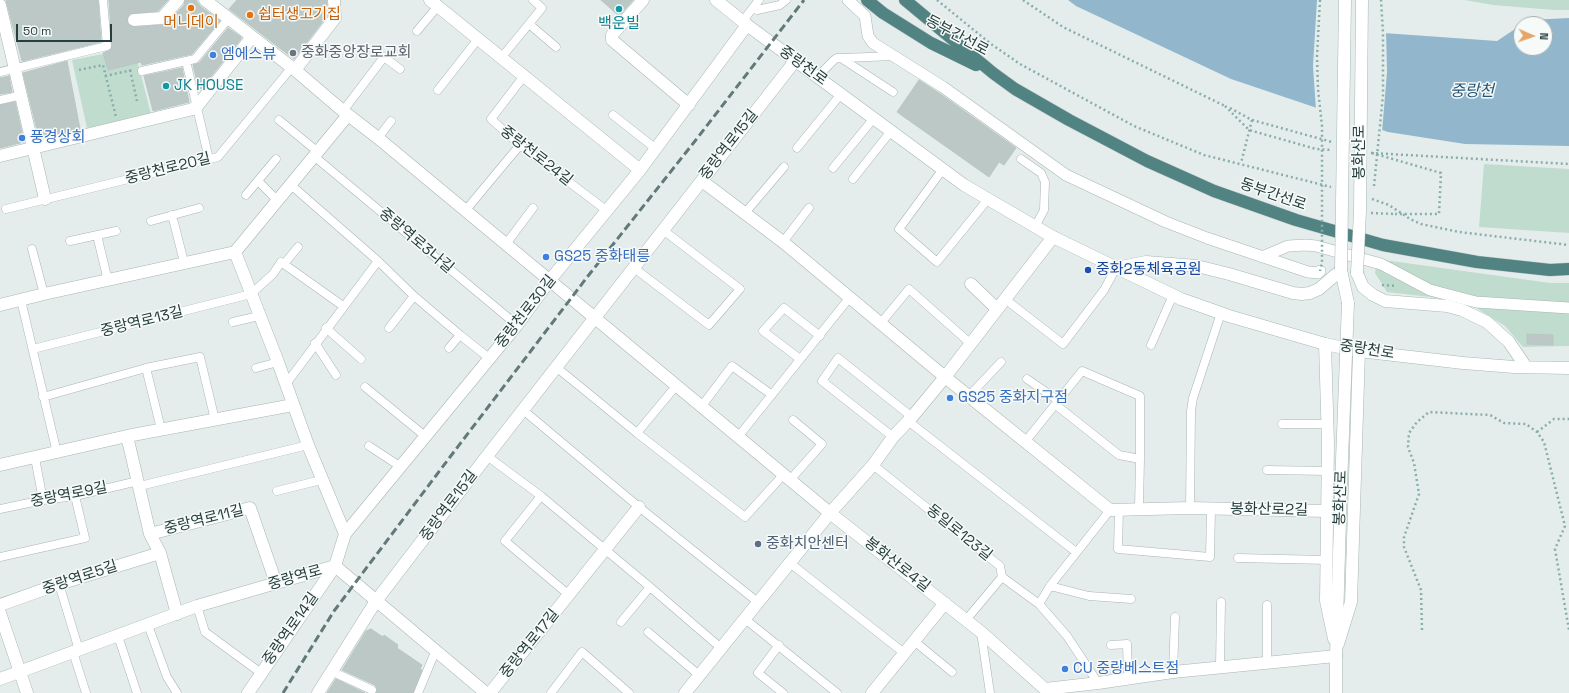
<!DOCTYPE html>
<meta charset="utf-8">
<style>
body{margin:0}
#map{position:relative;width:1569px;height:693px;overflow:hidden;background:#e5edec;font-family:"Space Grotesk",sans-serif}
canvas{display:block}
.north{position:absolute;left:1513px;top:16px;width:40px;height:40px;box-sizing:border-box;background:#f6faf9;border:1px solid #a3afae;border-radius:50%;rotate:92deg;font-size:11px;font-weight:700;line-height:16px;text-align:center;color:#263e3d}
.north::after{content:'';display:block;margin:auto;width:14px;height:18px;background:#e7a56a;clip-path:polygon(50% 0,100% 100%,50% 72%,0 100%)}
.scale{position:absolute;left:16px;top:24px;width:96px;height:18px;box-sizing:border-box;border:2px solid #263e3d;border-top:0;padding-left:5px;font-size:12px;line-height:14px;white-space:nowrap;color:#263e3d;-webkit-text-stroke:3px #f6faf9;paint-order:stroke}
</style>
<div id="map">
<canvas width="1569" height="693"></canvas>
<div class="north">N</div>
<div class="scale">50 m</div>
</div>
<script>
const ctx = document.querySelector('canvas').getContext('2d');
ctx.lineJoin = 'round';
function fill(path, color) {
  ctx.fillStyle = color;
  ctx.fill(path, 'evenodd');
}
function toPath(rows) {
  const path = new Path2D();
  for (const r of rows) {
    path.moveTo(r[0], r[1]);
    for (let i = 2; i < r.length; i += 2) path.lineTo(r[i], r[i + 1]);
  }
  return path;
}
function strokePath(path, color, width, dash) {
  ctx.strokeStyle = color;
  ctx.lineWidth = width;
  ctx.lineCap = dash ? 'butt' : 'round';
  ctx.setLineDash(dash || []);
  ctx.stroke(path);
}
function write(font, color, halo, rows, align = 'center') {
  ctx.font = font + ' "Space Grotesk","Noto Sans KR",sans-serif';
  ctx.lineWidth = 3;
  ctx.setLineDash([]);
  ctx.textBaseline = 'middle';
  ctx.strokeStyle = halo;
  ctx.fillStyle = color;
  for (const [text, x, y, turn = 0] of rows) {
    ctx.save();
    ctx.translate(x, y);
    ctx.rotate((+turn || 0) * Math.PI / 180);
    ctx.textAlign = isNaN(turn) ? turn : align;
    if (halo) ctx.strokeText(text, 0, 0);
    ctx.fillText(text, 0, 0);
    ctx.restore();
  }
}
const green = toPath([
 [1464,0,1569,0,1569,10,1554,10,1493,5],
 [134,48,151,114,87,128,72,60],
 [1484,164,1569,169,1569,233,1479,227],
 [1377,259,1550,283,1569,283,1569,346,1523,347,1505,326,1473,306,1439,298,1387,292,1375,273]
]);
const water = toPath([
 [1068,0,1328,0,1341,30,1497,41,1521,25,1521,48,1545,48,1545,24,1522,24,1529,20,1569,18,1569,146,1465,144,1388,132,1231,79,1076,6]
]);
const pier = toPath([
 [1317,0,1330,0,1342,28,1386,31,1387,72,1382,132,1316,110,1313,66]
]);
const building = toPath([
 [6,0,98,0,101,42,22,61,6,0],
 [109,0,168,0,158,11,130,14,127,20,128,24,134,27,163,25,167,23,184,5,185,0,196,0,200,6,220,21,192,54,142,65,141,62,108,70,103,53,110,50,112,46,109,0],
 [237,0,327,0,327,16,294,59,229,9,237,0],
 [601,0,633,0,619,16,601,0],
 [228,28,241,37,241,39,201,89,198,86,193,65,199,63,228,28],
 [67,61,80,129,39,138,23,73,67,61],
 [182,68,189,102,153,111,144,76,182,68],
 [9,76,12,92,0,94,0,78,9,76],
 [919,80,939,93,1016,148,1004,165,999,162,989,177,897,112,919,80],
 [15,102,24,142,0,148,0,105,15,102],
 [1527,334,1553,335,1553,345,1527,344,1527,334],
 [371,629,383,637,384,635,398,645,397,648,422,665,420,669,422,670,413,693,376,693,377,689,375,685,342,670,366,631,371,629],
 [336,679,365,693,327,693,336,679]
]);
const path = toPath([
 [937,0,991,44,1020,64,1134,126,1204,155,1331,187],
 [1023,0,1063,27,1225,106],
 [79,70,103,65,116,117],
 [130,70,137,101],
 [105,76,132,70],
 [1225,106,1249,130,1316,149,1332,150],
 [1230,108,1252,120,1241,163],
 [1371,153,1569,164],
 [1372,199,1389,205,1410,219,1421,224,1459,232,1569,245],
 [1371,213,1395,214],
 [1382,285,1397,286],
 [1537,432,1554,419,1569,419],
 [1422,630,1421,590,1404,547,1404,537,1419,494,1414,463,1408,447,1409,433,1417,422,1429,412,1490,415,1504,423,1526,424,1537,432,1544,442,1565,526,1555,549,1569,630]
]);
const service = toPath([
 [757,10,780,5,786,0],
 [742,22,759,0],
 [529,24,556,47],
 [417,31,438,6],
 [501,58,542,8,533,0],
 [842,58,895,56],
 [186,61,209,159],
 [142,71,195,59,229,18],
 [0,72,107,46,103,0],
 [524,76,491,119,520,145,606,210],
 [817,77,834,60,837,58,841,58,893,92],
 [438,90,478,39],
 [0,100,22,95],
 [343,111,384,57,400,69],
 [613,115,656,149],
 [279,120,318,152],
 [378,138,391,121],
 [797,148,841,94],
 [315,157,517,325],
 [1021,159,1041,173,1045,182,1044,210,1035,227],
 [833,168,874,118],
 [943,169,899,229,937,262,988,199],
 [853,179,891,131],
 [258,181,277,200],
 [291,185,378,261,414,296,460,335,489,358],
 [246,195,276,159],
 [6,209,218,157,292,67],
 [465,211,520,145],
 [745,213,784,167],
 [172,215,184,262],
 [151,221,199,208],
 [97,235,108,281],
 [70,241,116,231],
 [783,242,809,208],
 [506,244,533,208],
 [32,249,44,294],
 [284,264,298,247],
 [634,268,709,325,740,289,663,230],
 [1005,299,1063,344,1104,290,1116,268],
 [21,300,57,453],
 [233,322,259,316],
 [880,324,909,289,971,344],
 [326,328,361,359],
 [389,328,414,296],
 [315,343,336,375],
 [1151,345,1173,295],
 [449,348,460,335],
 [33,349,251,294,273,274,281,262,343,306],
 [800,359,763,331,784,308,820,336],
 [556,367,637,433,745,517,784,474],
 [146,368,161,429],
 [256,368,278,362],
 [1027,379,1059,401],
 [286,384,378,261],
 [365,387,425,436],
 [969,396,1001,362],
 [43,397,146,368,200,357,215,420],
 [1056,405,1119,455,1140,459],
 [701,407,732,366,772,395],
 [523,410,639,507,759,603],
 [908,421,1076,552],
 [1282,424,1327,424],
 [637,433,676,386],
 [738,437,850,297],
 [893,437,822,381,838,358,912,417],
 [1025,442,1082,371,1140,396,1140,459,1139,508],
 [369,446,401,467],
 [487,456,541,496,650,587,721,648],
 [35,458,43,500],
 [873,465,1000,566,1002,577,1039,604,1067,636,1098,683],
 [1267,470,1328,471],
 [790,480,822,444,793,420],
 [140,486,308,445],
 [277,491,321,480],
 [541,496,505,541,569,595],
 [1190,508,1191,411,1193,398,1221,313],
 [0,509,43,500,75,496,138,481],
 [1119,509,1118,549,1210,557,1211,510],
 [0,557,85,538,75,496],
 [1238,558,1327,560],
 [790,563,904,653],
 [59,584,79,650],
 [1050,586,1089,596,1131,599],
 [1039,604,1050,586,1110,510],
 [1267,605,1267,663],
 [197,606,205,632,261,673],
 [745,619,837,693],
 [966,620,1002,577],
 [621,622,650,587],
 [148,625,167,677,177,693],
 [648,632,699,675],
 [981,632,990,693],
 [118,636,137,693],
 [914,641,952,672],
 [779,645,758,673,783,693],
 [1111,645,1127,644,1128,678],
 [73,652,86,693],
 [1220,667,1221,602],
 [331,671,372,690],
 [1173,672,1175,617],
 [418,693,435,652],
 [551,693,582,652,629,693]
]);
const pedestrian = toPath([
 [848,0,865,16,868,36,873,43,943,87,1066,175,1166,222,1207,238,1308,272,1318,273,1320,271],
 [1262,257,1288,246,1306,245,1316,246,1381,264,1430,290,1476,302,1569,308]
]);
const minor = toPath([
 [205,0,295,70,343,111,378,138,830,513,981,632,1045,689,1098,683,1173,672,1336,656],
 [430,0,640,170],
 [643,0,612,35,612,40,689,105],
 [0,5,45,199],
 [134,20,162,18,178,0],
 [295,70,335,18,334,0],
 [0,156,193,109,198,105,252,37],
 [702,181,783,242,945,377,1110,510,1190,508,1327,511],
 [235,252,278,362,308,445,345,534],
 [971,284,997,309],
 [0,305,44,294,235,252,348,115],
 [127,436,150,534,160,553,177,614],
 [0,465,127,436,293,405],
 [150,534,250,508,276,583],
 [0,605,59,584,160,553],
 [0,613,27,693],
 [248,693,335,566,345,534,517,325,550,280,640,170,747,25],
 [318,693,376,601,487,456,795,61],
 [490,693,639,507],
 [685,693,830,513,873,465,893,437,912,417,945,377,1053,237],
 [872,693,945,603]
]);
const tertiary = toPath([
 [1325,344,1328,444,1326,601,1334,639],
 [1338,644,1351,602,1359,351],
 [0,679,197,606,335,566,486,693]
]);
const secondary = toPath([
 [716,0,747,25,964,185,1053,237,1181,299,1229,316,1325,344,1359,351,1463,363,1514,367,1569,368],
 [1116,268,1146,262,1197,266,1229,274,1293,293,1302,294,1310,293,1319,289,1341,270],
 [1341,270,1348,303],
 [1357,273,1363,287,1373,295,1385,301,1447,306,1462,310,1487,322,1509,342,1526,367],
 [1336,693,1336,656,1341,486]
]);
const trunk = toPath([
 [867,0,883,13,931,43,976,65],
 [905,0,993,73,1015,89,1069,120,1147,161,1214,191,1296,220,1383,245,1477,262,1550,270,1569,269]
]);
const rail = toPath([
 [283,693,334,611,450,457,588,276,695,141,804,0]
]);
const pathBridge = toPath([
 [1320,0,1317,56,1318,89,1322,126,1322,263,1320,271],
 [1252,120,1332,142],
 [1372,153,1441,173,1439,214,1395,214],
 [1374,186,1383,95,1383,33,1381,0]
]);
const secondaryBridge = toPath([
 [1341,270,1345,0],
 [1357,273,1360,211,1362,0],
 [1341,486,1348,303]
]);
const markers = [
 [191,8,4,"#e8710a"],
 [619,9,4,"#0f9aa8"],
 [250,15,4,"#e8710a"],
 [293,53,4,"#6b7280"],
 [213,55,4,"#3f7fe0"],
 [166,86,4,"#0f9aa8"],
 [22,138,4,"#3f7fe0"],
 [546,257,4,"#3f7fe0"],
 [1088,270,4,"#1a4fb4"],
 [950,398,4,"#3f7fe0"],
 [758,544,4,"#5c6f8a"],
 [1065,669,4,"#3f7fe0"]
];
const foodNames = [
 ["쉽터생고기집",258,15],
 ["머니데이",191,23,"center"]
];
const cultureNames = [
 ["백운빌",619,24],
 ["JK HOUSE",174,86,"left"]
];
const streetNames = [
 ["동부간선로",957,36,28],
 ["중랑천로",803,66,36],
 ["중랑역로15길",729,145,-52],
 ["봉화산로",1360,152,-90],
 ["중랑천로24길",536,156,38],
 ["중랑천로20길",168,169,-14],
 ["동부간선로",1273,195,19],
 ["중랑역로3나길",416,241,40],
 ["중랑천로30길",526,312,-52],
 ["중랑역로13길",142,322,-14],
 ["중랑천로",1367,350,9],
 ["중랑역로9길",69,495,-11],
 ["봉화산로",1341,498,-88],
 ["중랑역로15길",449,506,-53],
 ["봉화산로2길",1269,510,1],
 ["중랑역로11길",204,520,-14],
 ["동일로123길",959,533,39],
 ["봉화산로4길",897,565,38],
 ["중랑역로5길",80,578,-18],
 ["중랑역로",295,578,-16],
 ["중랑역로14길",291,629,-55],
 ["중랑역로17길",530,644,-51]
];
const worshipNames = [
 ["중화중앙장로교회",301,53]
];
const shopNames = [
 ["엠에스뷰",221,55],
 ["풍경상회",30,138],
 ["GS25 중화태릉",554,257],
 ["GS25 중화지구점",958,398],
 ["CU 중랑베스트점",1073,669]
];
const transitNames = [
 ["중화2동체육공원",1096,270]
];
const serviceNames = [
 ["중화치안센터",766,544]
];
const waterNames = [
 ["중랑천",1472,92]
];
fill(green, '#c0dcce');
fill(water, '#92b7cd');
fill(pier, '#e5edec');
fill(building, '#bbc8c5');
strokePath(building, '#b8c7c4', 1);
strokePath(service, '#a8b5b4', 9);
strokePath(pedestrian, '#a8b5b4', 12);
strokePath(minor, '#a8b5b4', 13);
strokePath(tertiary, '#a8b5b4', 13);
strokePath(secondary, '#a5b8b6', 13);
strokePath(trunk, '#c2c9c9', 13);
strokePath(path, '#88aeab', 2.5, [2, 3]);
strokePath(service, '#fff', 8);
strokePath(pedestrian, '#fff', 11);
strokePath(minor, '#fff', 12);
strokePath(tertiary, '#fff', 12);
strokePath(secondary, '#fff', 12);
strokePath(trunk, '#518383', 12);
strokePath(rail, '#617978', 3, [8, 4]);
strokePath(secondaryBridge, '#a5b8b6', 13, []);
strokePath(pathBridge, '#88aeab', 2.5, [2, 3]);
strokePath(secondaryBridge, '#fff', 12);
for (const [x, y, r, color] of markers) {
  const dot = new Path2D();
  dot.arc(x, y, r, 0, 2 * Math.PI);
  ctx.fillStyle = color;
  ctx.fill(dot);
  strokePath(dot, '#f6faf9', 1.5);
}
write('15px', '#c56008', '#f6faf9', foodNames, 'left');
write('15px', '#0d838f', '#f6faf9', cultureNames);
write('15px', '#263e3d', '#f6faf9', streetNames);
write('15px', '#5b616d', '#f6faf9', worshipNames, 'left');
write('15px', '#366cbe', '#f6faf9', shopNames, 'left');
write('15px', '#164399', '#f6faf9', transitNames, 'left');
write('15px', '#4e5e75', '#f6faf9', serviceNames, 'left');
write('italic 16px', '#245576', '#f6faf9', waterNames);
</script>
